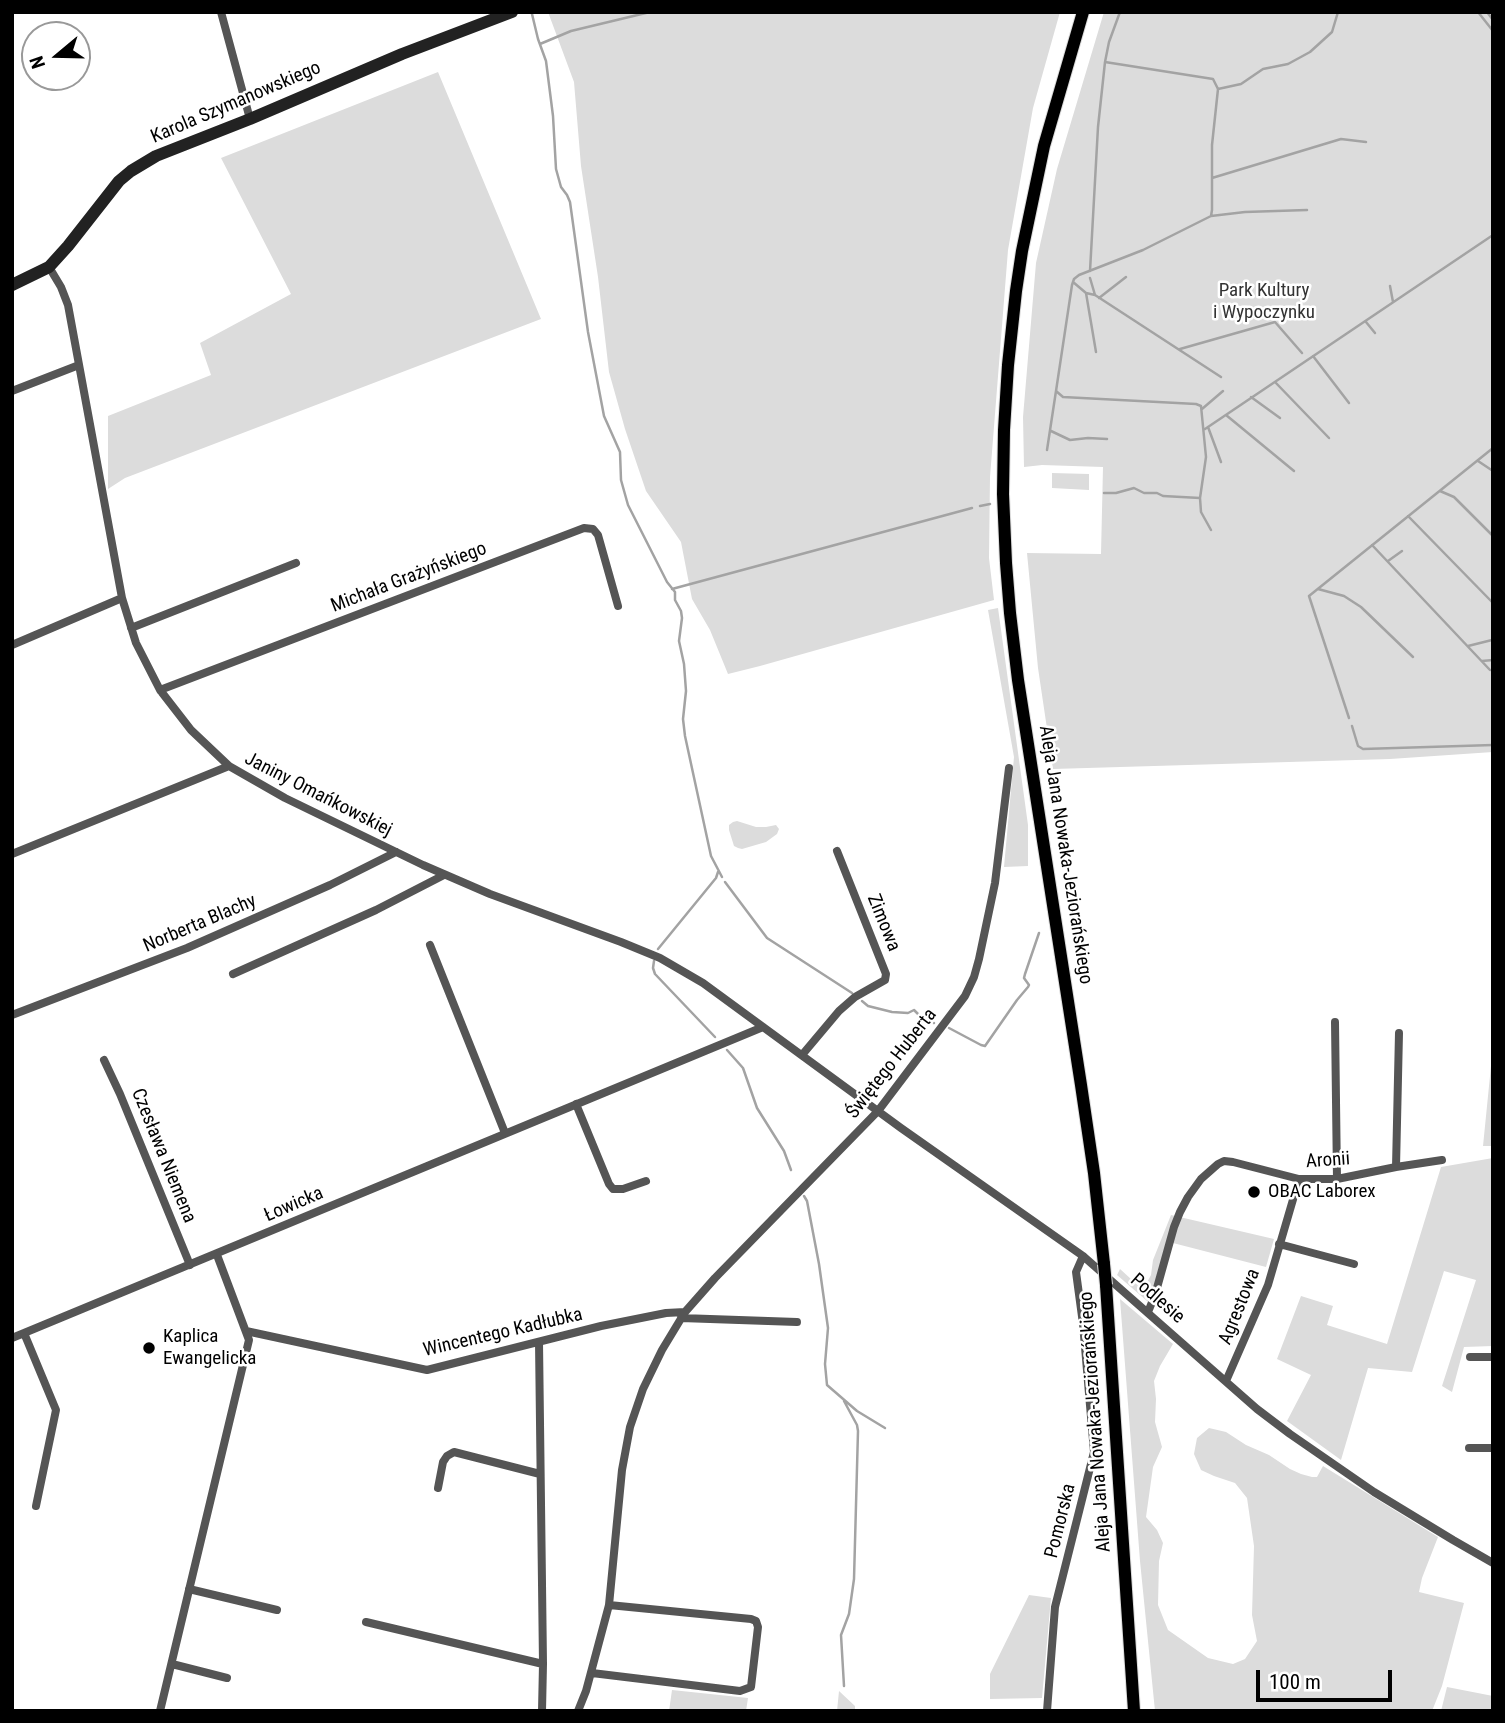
<!DOCTYPE html>
<meta charset="utf-8">
<style>
body{margin:0}
#map{position:relative;width:1505px;height:1723px;overflow:hidden;background:#fff;font-family:"Roboto Condensed",sans-serif}
canvas{display:block}
.frame{position:absolute;inset:0;border:14px solid #000;pointer-events:none}
.north{position:absolute;left:21px;top:21px;width:70px;height:70px;box-sizing:border-box;background:#fff;border:2px solid #999;border-radius:50%;rotate:251deg;font-size:19px;font-weight:700;line-height:28px;text-align:center;color:#000}
.north::after{content:'';display:block;margin:auto;width:24px;height:32px;background:#000;clip-path:polygon(50% 0,100% 100%,50% 72%,0 100%)}
.scale{position:absolute;left:1256px;top:1670px;width:136px;height:32px;box-sizing:border-box;border:4px solid #000;border-top:0;padding-left:9px;font-size:21px;line-height:24px;white-space:nowrap;color:#000;-webkit-text-stroke:5px #fff;paint-order:stroke}
</style>
<div id="map">
<canvas width="1505" height="1723"></canvas>
<div class="frame"></div>
<div class="north">N</div>
<div class="scale">100 m</div>
</div>
<script>
const ctx = document.querySelector('canvas').getContext('2d');
ctx.lineJoin = 'round';
function fill(path, color) {
  ctx.fillStyle = color;
  ctx.fill(path, 'evenodd');
}
function toPath(rows) {
  const path = new Path2D();
  for (const r of rows) {
    path.moveTo(r[0], r[1]);
    for (let i = 2; i < r.length; i += 2) path.lineTo(r[i], r[i + 1]);
  }
  return path;
}
function strokePath(path, color, width, dash) {
  ctx.strokeStyle = color;
  ctx.lineWidth = width;
  ctx.lineCap = dash ? 'butt' : 'round';
  ctx.setLineDash(dash || []);
  ctx.stroke(path);
}
function write(font, color, halo, rows, align = 'center') {
  ctx.font = font + ' "Roboto Condensed",sans-serif';
  ctx.lineWidth = 5;
  ctx.setLineDash([]);
  ctx.textBaseline = 'middle';
  ctx.strokeStyle = halo;
  ctx.fillStyle = color;
  for (const [text, x, y, turn = 0] of rows) {
    ctx.save();
    ctx.translate(x, y);
    ctx.rotate((+turn || 0) * Math.PI / 180);
    ctx.textAlign = isNaN(turn) ? turn : align;
    if (halo) ctx.strokeText(text, 0, 0);
    ctx.fillText(text, 0, 0);
    ctx.restore();
  }
}
const green = toPath([
 [548,12,1060,12,1033,108,1008,250,990,477,989,558,994,600,760,666,728,674,710,630,692,599,681,542,646,491,625,429,609,372,598,277,581,166,574,82],
 [1104,12,1493,12,1493,752,1390,759,1053,769,1038,668,1027,553,1101,554,1103,467,1042,465,1024,467,1023,417,1036,263,1057,169],
 [438,72,541,319,125,478,108,489,108,416,211,375,200,343,291,294,221,158],
 [1052,473,1089,474,1089,490,1052,488],
 [998,608,1028,825,1028,866,1004,867,1014,757,988,610],
 [737,821,756,827,766,827,776,825,779,829,777,834,766,842,742,849,738,848,734,846,729,830,729,825,733,822],
 [1493,1046,1493,1146,1483,1146],
 [1493,1158,1493,1346,1464,1347,1452,1392,1442,1386,1476,1280,1444,1271,1412,1372,1368,1368,1341,1460,1287,1421,1311,1375,1277,1359,1301,1296,1333,1306,1327,1325,1387,1344,1441,1167],
 [1171,1215,1274,1239,1266,1267,1173,1243,1154,1307,1117,1275,1120,1269,1143,1290,1151,1275,1153,1260],
 [1120,1299,1173,1344,1160,1366,1154,1381,1156,1399,1155,1422,1162,1447,1153,1467,1146,1517,1157,1530,1163,1543,1159,1561,1158,1605,1168,1630,1208,1658,1233,1664,1245,1659,1257,1641,1252,1615,1254,1546,1247,1498,1235,1483,1214,1476,1201,1470,1194,1454,1197,1438,1209,1428,1226,1432,1246,1445,1269,1455,1290,1469,1301,1474,1312,1477,1317,1477,1323,1466,1438,1537,1422,1578,1419,1592,1464,1603,1442,1686,1432,1711,1155,1711,1140,1561],
 [1029,1595,1051,1598,1042,1698,990,1699,990,1674],
 [1447,1687,1493,1696,1493,1711,1441,1711],
 [672,1690,748,1698,746,1711,669,1711],
 [839,1691,855,1706,855,1711,837,1711]
]);
const stream = toPath([
 [1478,12,1493,31],
 [1487,12,1493,20],
 [532,14,538,39,546,61,553,116,556,169,561,187,567,195,570,202,588,332,604,416,620,452,621,480,628,505,667,582,675,592,675,600,681,611,682,618,679,641,684,664,686,691,683,719,685,736,711,856,722,877],
 [540,44,571,31,650,12],
 [1105,62,1213,79,1218,89,1212,145,1212,210,1211,216,1143,250,1079,275,1074,279,1072,285,1056,391,1063,397,1196,404,1201,406,1206,457,1200,498,1201,512,1211,530],
 [1218,89,1241,84,1263,69,1288,64,1310,52,1332,32,1338,12],
 [1212,178,1341,139,1366,142],
 [1211,216,1245,212,1307,210],
 [1090,271,1098,127,1105,62,1109,42,1120,12],
 [1090,278,1095,295],
 [1073,282,1086,293,1095,295,1221,377],
 [1390,286,1393,302],
 [1086,293,1096,352],
 [1099,298,1126,277],
 [1366,322,1375,333],
 [1180,349,1275,322,1302,353],
 [1313,356,1349,403],
 [1275,382,1329,438],
 [1251,397,1280,418],
 [1202,409,1223,391],
 [1226,415,1294,471],
 [1208,427,1221,462],
 [1205,429,1493,235],
 [1051,431,1070,440,1088,438,1107,439],
 [1047,450,1056,391],
 [1478,461,1493,471],
 [1440,491,1454,497,1493,536],
 [1104,493,1116,493,1134,488,1144,493,1157,493,1163,496,1200,498],
 [980,506,990,504],
 [1408,516,1493,603],
 [1372,545,1490,670],
 [1388,561,1402,551],
 [672,589,972,508],
 [1318,589,1344,596,1361,607,1413,657],
 [1468,646,1492,640],
 [1482,661,1493,660],
 [1349,718,1309,596,1493,448],
 [1352,726,1358,746,1363,749,1493,745],
 [725,882,767,938,852,993],
 [658,949,716,878,718,872],
 [654,961,653,968,655,974,715,1037],
 [862,1001,868,1006,892,1012,908,1013,914,1010,926,1022,934,1023],
 [949,1028,981,1045,985,1046,1017,1000,1028,987,1029,985,1024,978,1025,974,1039,933],
 [727,1050,743,1068,757,1108,784,1151,791,1170],
 [804,1196,807,1201,819,1264,828,1328,825,1364,827,1385,857,1411,885,1428],
 [844,1686,841,1635,849,1614,854,1579,858,1431,857,1425,844,1401]
]);
const street = toPath([
 [221,12,250,119],
 [49,267,61,287,68,305,122,598,136,643,160,690,191,730,229,766,285,798,423,865,490,894,621,942,660,958,703,983,901,1128,1083,1256,1257,1409,1290,1434,1374,1492,1453,1540,1493,1563],
 [12,391,79,365],
 [131,628,296,563],
 [12,645,122,598],
 [160,690,584,528,593,529,598,535,618,606],
 [12,854,229,766],
 [430,945,505,1133],
 [233,974,376,910,444,875],
 [12,1015,187,948,330,885,396,852],
 [1335,1022,1337,1179],
 [802,1055,839,1011,855,997,885,980,886,974,837,851],
 [104,1060,120,1094,190,1265],
 [576,1104,609,1184,613,1189,623,1189,646,1181],
 [1396,1167,1399,1033],
 [1279,1244,1354,1264],
 [1148,1312,1155,1295,1174,1227,1180,1212,1188,1197,1201,1179,1218,1164,1224,1161,1233,1162,1299,1179,1337,1179,1396,1167,1442,1160],
 [681,1318,797,1322],
 [246,1331,427,1370,601,1326,666,1313,685,1312],
 [24,1333,56,1410,36,1506],
 [12,1338,763,1027],
 [539,1342,543,1664,542,1711],
 [1470,1357,1493,1357],
 [1226,1381,1268,1285,1299,1179],
 [1469,1448,1493,1448],
 [438,1488,443,1462,447,1456,454,1452,540,1474],
 [189,1589,277,1610],
 [366,1622,543,1664],
 [172,1664,227,1678],
 [592,1673,740,1691,751,1687,758,1627,756,1621,751,1619,609,1605],
 [160,1711,249,1340,217,1255],
 [578,1711,586,1691,609,1605,622,1470,630,1427,643,1389,662,1350,685,1312,715,1278,878,1111,965,996,974,977,979,959,995,883,1009,768],
 [1047,1711,1055,1607,1094,1452,1083,1324,1076,1272,1083,1256]
]);
const secondary = toPath([
 [12,285,49,267,68,246,119,181,131,171,156,156,250,119,402,54,512,12]
]);
const primary = toPath([
 [1083,12,1044,146,1022,251,1016,291,1008,365,1004,430,1003,494,1006,563,1010,613,1018,680,1081,1085,1094,1173,1104,1264],
 [1106,1285,1134,1711]
]);
const primaryBridge = toPath([
 [1104,1264,1106,1285]
]);
const markers = [
 [1254,1192,7,"#000"],
 [149,1348,7,"#000"]
];
const streetNames = [
 ["Karola Szymanowskiego",236,103,-23],
 ["Michała Grażyńskiego",409,578,-21],
 ["Janiny Omańkowskiej",318,795,27],
 ["Aleja Jana Nowaka-Jeziorańskiego",1065,855,81],
 ["Zimowa",883,923,68],
 ["Norberta Blachy",200,924,-23],
 ["Świętego Huberta",892,1064,-52],
 ["Czesława Niemena",163,1156,68],
 ["Aronii",1328,1161,-4],
 ["Łowicka",294,1205,-23],
 ["Podlesie",1157,1299,41],
 ["Agrestowa",1240,1307,-68],
 ["Wincentego Kadłubka",503,1333,-13],
 ["Aleja Jana Nowaka-Jeziorańskiego",1096,1422,-94],
 ["Pomorska",1061,1521,-76]
];
const parkNames = [
 ["Park Kultury",1264,291],
 ["i Wypoczynku",1264,313]
];
const poiNames = [
 ["OBAC Laborex",1268,1192],
 ["Kaplica",163,1337],
 ["Ewangelicka",163,1359]
];
fill(green, '#dcdcdc');
strokePath(stream, '#a3a3a3', 2.5);
strokePath(primary, '#dbdbdb', 14);
strokePath(street, '#555', 8);
strokePath(secondary, '#222', 12);
strokePath(primary, '#000', 12);
strokePath(primaryBridge, '#dbdbdb', 14, []);
strokePath(primaryBridge, '#000', 12);
for (const [x, y, r, color] of markers) {
  const dot = new Path2D();
  dot.arc(x, y, r, 0, 2 * Math.PI);
  ctx.fillStyle = color;
  ctx.fill(dot);
  strokePath(dot, '#fff', 2.5);
}
write('19px', '#000', '#fff', streetNames);
write('19px', '#333', '#fff', parkNames);
write('19px', '#000', '#fff', poiNames, 'left');
</script>
